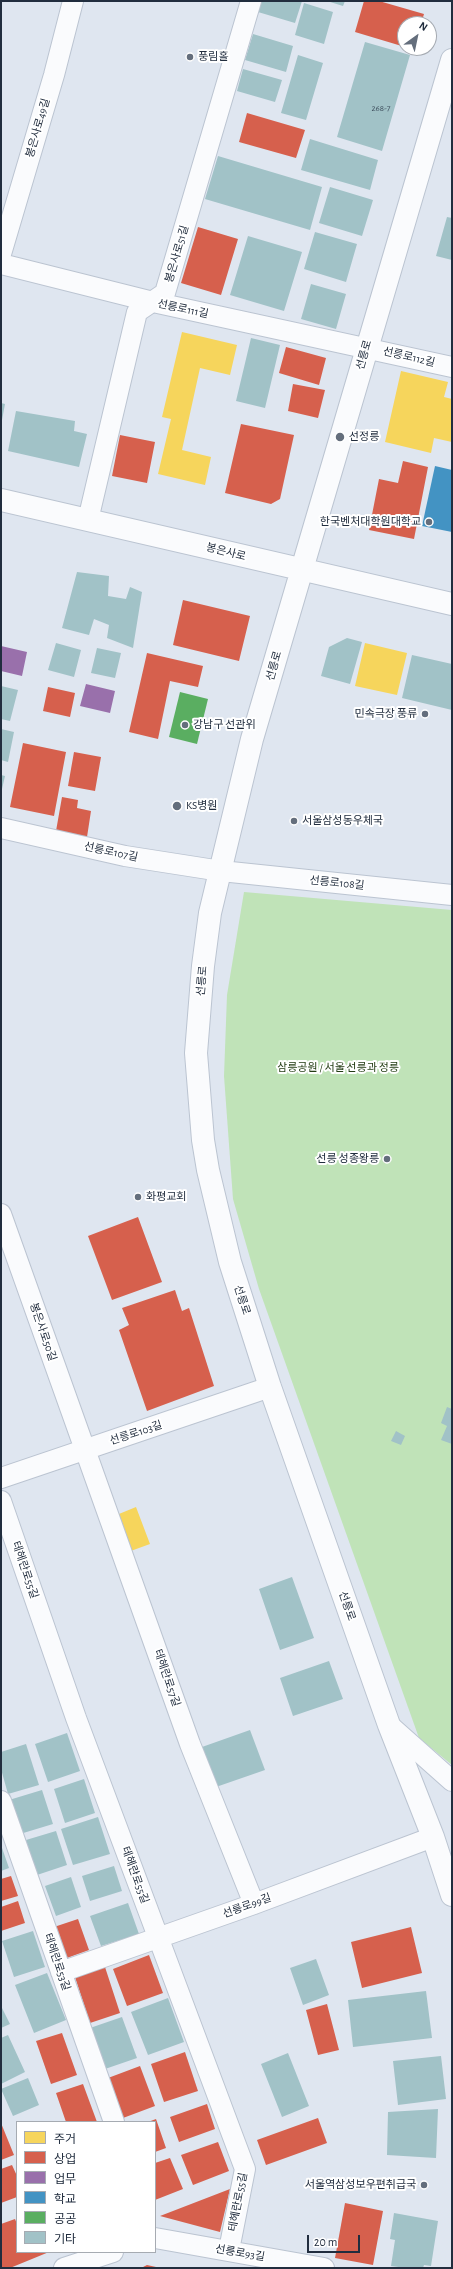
<!DOCTYPE html>
<meta charset="utf-8">
<style>
body{margin:0}
#map{position:relative;width:453px;height:2269px;overflow:hidden;background:#dfe6f0;font-family:"Alegreya Sans","Noto Sans KR",sans-serif}
canvas{display:block}
.frame{position:absolute;inset:0;border:2px solid #212d3e;pointer-events:none}
.legend{position:absolute;left:16px;top:2121px;width:140px;height:132px;box-sizing:border-box;background:#fff;border:1px solid #a6abb2;margin:0;padding:5px 7px;list-style:none;font-size:12px;color:#212d3e}
.legend li{display:flex;align-items:center;gap:8px;height:20px}
.legend b{width:20px;border:1px solid #a6abb2}
.north{position:absolute;left:397px;top:16px;width:40px;height:40px;box-sizing:border-box;background:#fff;border:1px solid #a6abb2;border-radius:50%;rotate:33deg;font-size:11px;font-weight:700;line-height:16px;text-align:center;color:#212d3e}
.north::after{content:'';display:block;margin:auto;width:14px;height:18px;background:#646e7c;clip-path:polygon(50% 0,100% 100%,50% 72%,0 100%)}
.scale{position:absolute;left:307px;top:2235px;width:53px;height:18px;box-sizing:border-box;border:2px solid #212d3e;border-top:0;padding-left:5px;font-size:12px;line-height:14px;white-space:nowrap;color:#212d3e;-webkit-text-stroke:3px #fff;paint-order:stroke}
</style>
<div id="map">
<canvas width="453" height="2269"></canvas>
<div class="frame"></div>
<ul class="legend">
<li><b style="height:11px;background:#f6d55c"></b>주거</li>
<li><b style="height:11px;background:#d6604d"></b>상업</li>
<li><b style="height:11px;background:#9970ab"></b>업무</li>
<li><b style="height:11px;background:#4393c3"></b>학교</li>
<li><b style="height:11px;background:#5aae61"></b>공공</li>
<li><b style="height:11px;background:#a1c2c7"></b>기타</li>
</ul>
<div class="north">N</div>
<div class="scale">20 m</div>
</div>
<script>
const ctx = document.querySelector('canvas').getContext('2d');
ctx.lineJoin = 'round';
function fill(path, color) {
  ctx.fillStyle = color;
  ctx.fill(path, 'evenodd');
}
function toPath(rows) {
  const path = new Path2D();
  for (const r of rows) {
    path.moveTo(r[0], r[1]);
    for (let i = 2; i < r.length; i += 2) path.lineTo(r[i], r[i + 1]);
  }
  return path;
}
function strokePath(path, color, width, dash) {
  ctx.strokeStyle = color;
  ctx.lineWidth = width;
  ctx.lineCap = dash ? 'butt' : 'round';
  ctx.setLineDash(dash || []);
  ctx.stroke(path);
}
function write(font, color, halo, rows, align = 'center') {
  ctx.font = font + ' "Alegreya Sans","Noto Sans KR",sans-serif';
  ctx.lineWidth = 4;
  ctx.setLineDash([]);
  ctx.textBaseline = 'middle';
  ctx.strokeStyle = halo;
  ctx.fillStyle = color;
  for (const [text, x, y, turn = 0] of rows) {
    ctx.save();
    ctx.translate(x, y);
    ctx.rotate((+turn || 0) * Math.PI / 180);
    ctx.textAlign = isNaN(turn) ? turn : align;
    if (halo) ctx.strokeText(text, 0, 0);
    ctx.fillText(text, 0, 0);
    ctx.restore();
  }
}
const green = toPath([
 [244,892,452,910,452,1765,419,1738,259,1289,233,1199,224,1076,227,995]
]);
const homes = toPath([
 [182,332,237,345,230,375,200,368,182,450,211,457,205,485,158,474,171,419,162,417],
 [401,371,448,382,444,397,452,399,452,442,434,438,431,453,385,442],
 [365,643,407,653,397,695,355,686],
 [136,1507,150,1544,128,1552,114,1516]
]);
const shops = toPath([
 [364,1,379,1,424,14,421,24,405,24,405,47,355,32],
 [247,113,305,130,296,158,239,142],
 [198,227,238,239,221,295,181,283],
 [286,347,326,358,319,385,279,373],
 [293,384,325,390,318,418,288,411],
 [241,424,294,435,280,499,271,504,225,493],
 [120,435,155,442,147,483,112,476],
 [403,461,428,467,414,539,369,530,379,479,398,483],
 [183,600,250,616,239,661,173,645],
 [147,653,203,666,198,687,170,681,158,739,129,732],
 [48,687,75,693,70,717,43,711],
 [23,743,66,752,54,816,10,807],
 [74,752,101,757,95,791,68,786],
 [62,797,78,800,77,808,91,811,87,837,56,831],
 [138,1217,162,1282,112,1300,88,1236],
 [175,1290,182,1311,189,1308,214,1386,147,1411,119,1330,129,1325,122,1308],
 [11,1876,18,1896,1,1901,1,1879],
 [18,1901,25,1923,1,1931,1,1907],
 [78,1919,89,1950,64,1959,54,1927],
 [411,1927,422,1973,362,1988,351,1942],
 [149,1955,163,1993,127,2006,113,1969],
 [105,1967,120,2013,90,2023,75,1977],
 [327,2004,339,2050,318,2055,306,2010],
 [62,2033,77,2075,51,2084,36,2041],
 [185,2052,198,2091,164,2102,151,2064],
 [140,2066,155,2106,123,2118,108,2078],
 [83,2084,97,2122,66,2122,56,2093],
 [207,2104,215,2129,179,2142,170,2117],
 [318,2118,327,2143,266,2165,257,2140],
 [156,2119,166,2148,155,2152,155,2122,148,2122],
 [1,2123,14,2155,1,2160],
 [218,2142,229,2171,193,2185,181,2155],
 [170,2158,183,2189,155,2200,155,2163],
 [12,2165,17,2176,17,2197,1,2203,1,2169],
 [230,2189,220,2232,160,2216],
 [345,2203,383,2211,373,2265,335,2258],
 [15,2219,17,2224,17,2252,49,2252,10,2268,1,2268,1,2224],
 [147,2265,156,2267,156,2268,141,2268]
]);
const offices = toPath([
 [1,646,27,652,22,676,1,671],
 [86,684,115,691,110,713,80,706]
]);
const schools = toPath([
 [435,466,452,470,452,532,422,526]
]);
const public = toPath([
 [180,692,208,699,197,744,169,737]
]);
const building = toPath([
 [261,1,302,1,295,23,258,12],
 [327,1,345,1,343,6],
 [304,3,333,12,324,44,295,35],
 [253,34,293,46,286,72,245,60],
 [365,42,410,55,382,151,337,137],
 [298,55,323,63,306,120,281,113],
 [243,69,282,80,275,102,237,91],
 [310,139,378,160,370,190,301,170],
 [218,156,322,187,310,230,205,199],
 [330,187,373,200,362,236,319,223],
 [447,217,452,218,452,260,436,256],
 [315,232,357,244,346,282,304,269],
 [248,236,302,252,284,311,230,295],
 [311,284,346,294,336,329,301,319],
 [251,338,280,345,265,408,236,401],
 [1,403,5,404,2,420,1,420],
 [16,411,75,421,74,431,87,434,79,467,8,451],
 [77,572,109,576,108,596,126,599,130,587,142,592,133,648,107,638,109,625,94,619,89,635,62,628],
 [347,638,362,642,350,684,321,676,329,647],
 [56,643,81,650,74,677,48,670],
 [97,648,121,653,115,678,91,673],
 [412,655,452,664,452,710,402,698],
 [1,686,18,690,10,721,1,719],
 [1,729,14,732,8,762,1,760],
 [1,775,5,776,2,789,1,789],
 [447,1407,452,1409,452,1444,441,1440,447,1426,441,1423],
 [396,1431,405,1436,401,1445,391,1441],
 [292,1577,314,1638,280,1650,259,1589],
 [329,1661,343,1699,293,1716,280,1678],
 [250,1730,265,1770,216,1787,202,1747],
 [67,1733,80,1771,48,1782,35,1744],
 [26,1744,39,1785,8,1794,1,1769,1,1752],
 [84,1779,95,1813,65,1823,54,1789],
 [42,1790,53,1824,20,1834,9,1800],
 [98,1817,110,1854,73,1865,61,1829],
 [56,1831,67,1865,37,1875,26,1840],
 [1,1845,9,1868,1,1871],
 [114,1866,122,1891,90,1901,82,1876],
 [71,1877,81,1907,56,1916,45,1886],
 [128,1903,139,1934,101,1946,90,1916],
 [33,1931,45,1967,14,1977,2,1941],
 [316,1959,329,1995,303,2005,290,1968],
 [47,1973,66,2020,34,2033,15,1985],
 [426,1991,432,2038,353,2047,348,2000],
 [168,1998,184,2042,148,2055,131,2012],
 [1,2006,10,2024,1,2028],
 [122,2017,137,2058,105,2069,90,2028],
 [8,2035,25,2072,1,2084,1,2038],
 [288,2053,309,2106,282,2117,261,2064],
 [441,2056,446,2099,398,2105,393,2061],
 [28,2078,39,2105,13,2116,1,2089],
 [438,2109,436,2158,387,2155,388,2112],
 [394,2213,438,2221,431,2266,424,2265,423,2268,406,2268,391,2266,395,2240,390,2239]
]);
const minor = toPath([
 [1,254,54,75,73,1],
 [1,264,153,302,452,367],
 [88,520,137,312,165,293,251,1],
 [1,828,125,856,221,871,452,895],
 [1,1214,190,1744,254,1904],
 [1,1478,270,1387],
 [1,1501,76,1718,245,2169,229,2250],
 [389,1725,452,1781],
 [1,1801,114,2122],
 [61,1972,254,1904,433,1837],
 [155,2238,324,2268],
 [64,2268,113,2252]
]);
const major = toPath([
 [452,60,252,739,210,913,203,966,196,1053,203,1140,208,1170,230,1262,270,1387,389,1725,433,1837,452,1895],
 [1,500,452,604]
]);
const markers = [
 [190,57,4,"#646e7c"],
 [340,437,5,"#646e7c"],
 [429,522,4,"#646e7c"],
 [425,714,4,"#646e7c"],
 [185,725,4,"#646e7c"],
 [177,806,5,"#646e7c"],
 [294,821,4,"#646e7c"],
 [387,1159,4,"#646e7c"],
 [138,1197,4,"#646e7c"],
 [424,2185,4,"#646e7c"]
];
const numberNames = [
 ["268-7",381,108]
];
const poiNames = [
 ["풍림홀",198,57],
 ["선정릉",349,437],
 ["한국벤처대학원대학교",421,522,"right"],
 ["민속극장 풍류",417,714,"right"],
 ["강남구 선관위",193,725],
 ["KS병원",186,806],
 ["서울삼성동우체국",302,821],
 ["선릉 성종왕릉",379,1159,"right"],
 ["화평교회",146,1197],
 ["서울역삼성보우편취급국",416,2185,"right"]
];
const streetNames = [
 ["봉은사로49길",38,128,-74],
 ["봉은사로51길",177,254,-74],
 ["선릉로111길",183,309,12],
 ["선릉로",364,355,-74],
 ["선릉로112길",409,357,13],
 ["봉은사로",226,552,14],
 ["선릉로",274,666,-74],
 ["선릉로107길",111,852,12],
 ["선릉로108길",337,883,6],
 ["선릉로",202,981,-85],
 ["선릉로",242,1300,72],
 ["봉은사로50길",43,1332,71],
 ["선릉로103길",136,1433,-18],
 ["테헤란로55길",25,1570,71],
 ["선릉로",347,1606,71],
 ["테헤란로57길",167,1678,71],
 ["테헤란로55길",135,1875,70],
 ["선릉로99길",247,1906,-20],
 ["테헤란로53길",57,1962,71],
 ["테헤란로55길",238,2202,-79],
 ["선릉로93길",240,2253,10]
];
const parkNames = [
 ["삼릉공원 / 서울 선릉과 정릉",338,1068]
];
fill(green, '#c0e3b8');
fill(homes, '#f6d55c');
fill(shops, '#d6604d');
fill(offices, '#9970ab');
fill(schools, '#4393c3');
fill(public, '#5aae61');
fill(building, '#a1c2c7');
strokePath(minor, '#bbc4d1', 22);
strokePath(major, '#bbc4d1', 24);
strokePath(minor, '#fafbfd', 20);
strokePath(major, '#fafbfd', 22);
for (const [x, y, r, color] of markers) {
  const dot = new Path2D();
  dot.arc(x, y, r, 0, 2 * Math.PI);
  ctx.fillStyle = color;
  ctx.fill(dot);
  strokePath(dot, '#fff', 1.5);
}
write('9px', '#415260', null, numberNames);
write('11px', '#212d3e', '#fff', poiNames, 'left');
write('11px', '#212d3e', '#fff', streetNames);
write('11px', '#233d14', '#fff', parkNames);
</script>
